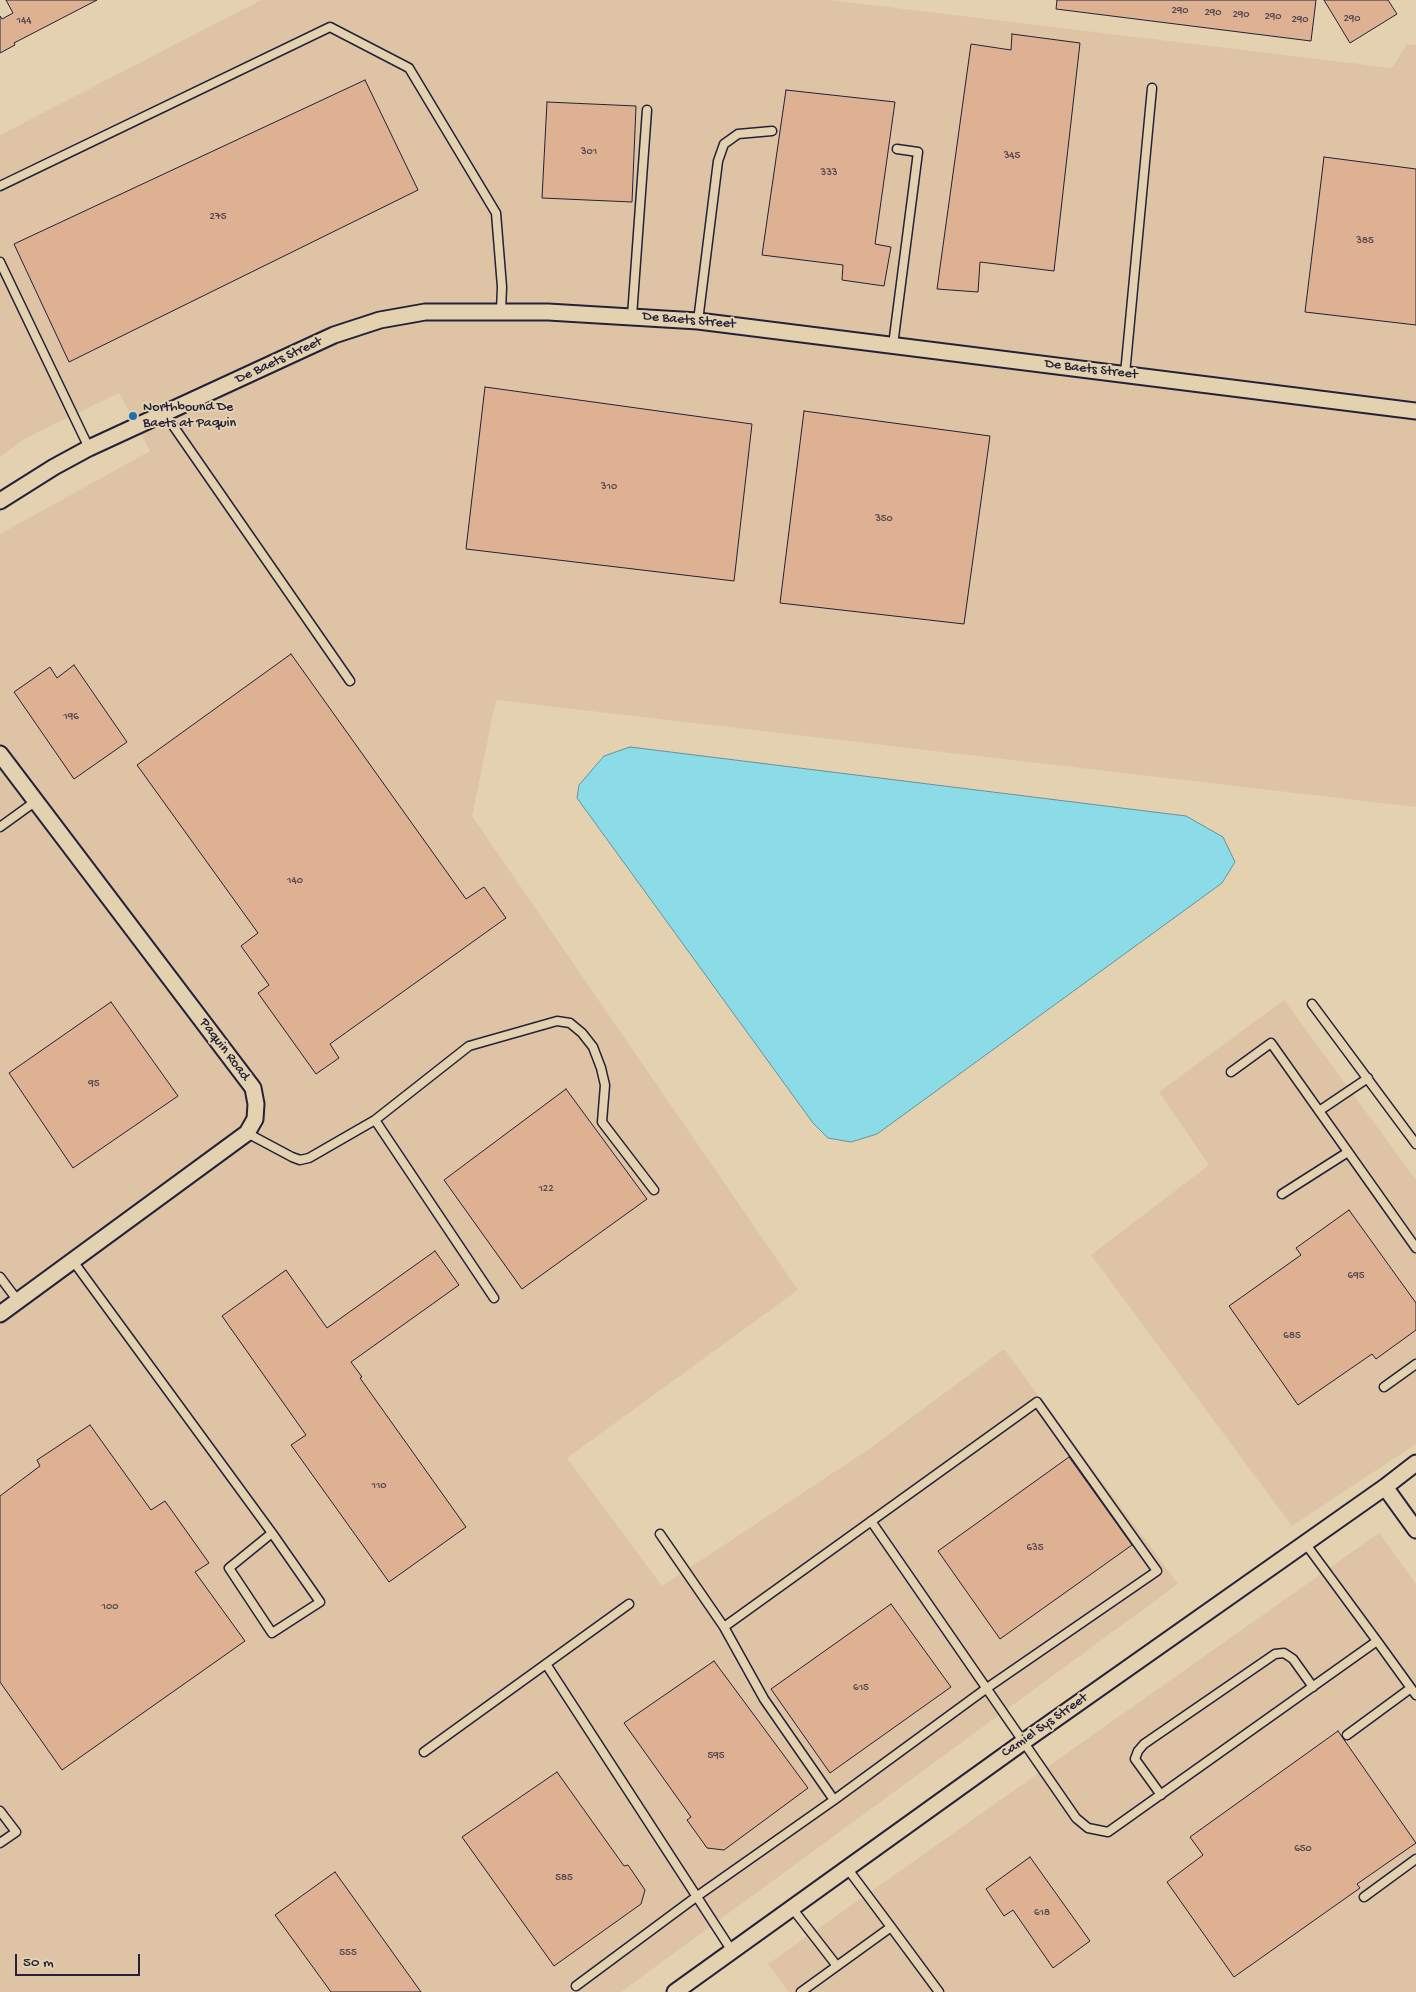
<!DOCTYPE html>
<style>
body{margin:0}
#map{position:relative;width:1416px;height:1992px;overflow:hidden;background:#e4d1af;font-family:"Gochi Hand",sans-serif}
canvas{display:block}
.scale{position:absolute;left:15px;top:1954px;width:125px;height:22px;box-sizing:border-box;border:2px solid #22223b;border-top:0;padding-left:6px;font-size:15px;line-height:18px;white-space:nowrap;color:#22223b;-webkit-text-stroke:4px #e4d1af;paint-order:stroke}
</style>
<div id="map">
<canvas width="1416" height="1992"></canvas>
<div class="scale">50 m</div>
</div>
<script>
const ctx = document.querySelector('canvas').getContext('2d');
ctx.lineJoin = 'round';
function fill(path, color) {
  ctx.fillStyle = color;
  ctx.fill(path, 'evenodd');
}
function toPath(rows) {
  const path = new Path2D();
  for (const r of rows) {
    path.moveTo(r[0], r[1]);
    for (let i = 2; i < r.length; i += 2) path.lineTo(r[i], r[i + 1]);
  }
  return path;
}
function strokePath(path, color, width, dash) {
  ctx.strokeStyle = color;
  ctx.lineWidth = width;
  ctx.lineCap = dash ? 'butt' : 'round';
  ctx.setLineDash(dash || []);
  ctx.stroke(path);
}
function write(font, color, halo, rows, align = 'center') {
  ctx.font = font + ' "Gochi Hand",sans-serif';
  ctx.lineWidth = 4;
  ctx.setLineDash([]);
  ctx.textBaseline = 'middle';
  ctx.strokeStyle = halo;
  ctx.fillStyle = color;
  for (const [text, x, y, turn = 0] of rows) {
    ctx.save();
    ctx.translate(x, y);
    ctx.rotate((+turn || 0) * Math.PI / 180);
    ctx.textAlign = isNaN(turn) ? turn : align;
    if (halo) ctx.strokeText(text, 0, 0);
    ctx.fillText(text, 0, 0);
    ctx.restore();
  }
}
const built = toPath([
 [261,0,830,0,1392,68,1407,44,1416,45,1416,807,496,700,472,816,798,1290,567,1458,662,1586,869,1449,1004,1349,1178,1584,621,1992,0,1992,0,534,150,451,119,393,24,439,0,457,0,135],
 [1284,1000,1416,1180,1416,1444,1292,1526,1091,1255,1209,1165,1159,1092],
 [1379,1533,1416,1584,1416,1992,789,1992,768,1964]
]);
const water = toPath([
 [630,747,1186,816,1223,837,1235,862,1222,883,877,1134,851,1142,828,1138,813,1123,577,798,579,785,604,756,630,747]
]);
const building = toPath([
 [6,0,97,0,14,43,15,45,0,53,0,16,2,19,13,13,6,0],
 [1057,0,1316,0,1311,41,1056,9,1057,0],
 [1324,0,1388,0,1397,14,1350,43,1324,0],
 [1012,34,1080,43,1054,271,980,262,978,292,937,289,971,44,1011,50,1012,34],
 [365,80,418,190,69,362,14,244,365,80],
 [786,90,895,102,875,244,891,247,884,286,842,280,843,265,762,255,786,90],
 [547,102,636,106,632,202,542,198,547,102],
 [1324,157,1416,169,1416,325,1305,312,1324,157],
 [485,387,752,424,734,581,466,549,485,387],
 [804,411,990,436,964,624,780,603,804,411],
 [291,654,466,899,484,887,506,918,330,1044,339,1058,316,1074,258,993,269,985,241,946,258,933,137,765,291,654],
 [74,665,127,742,74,779,14,692,50,667,57,678,74,665],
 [111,1002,178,1096,73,1168,9,1073,111,1002],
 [566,1089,647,1199,522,1289,444,1180,566,1089],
 [1349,1210,1416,1303,1416,1330,1376,1359,1372,1354,1298,1405,1229,1306,1301,1255,1296,1248,1349,1210],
 [435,1251,459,1285,351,1362,362,1377,360,1378,466,1527,389,1582,291,1445,306,1435,222,1316,286,1270,327,1328,435,1251],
 [90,1425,151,1510,165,1501,209,1563,195,1572,245,1641,62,1770,0,1682,0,1496,40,1466,37,1460,90,1425],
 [1069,1457,1132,1545,1000,1639,938,1551,1069,1457],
 [891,1604,951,1687,830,1773,771,1689,891,1604],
 [714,1661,808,1788,724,1850,707,1848,687,1820,691,1817,624,1723,714,1661],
 [1338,1731,1416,1843,1357,1884,1360,1888,1234,1977,1167,1882,1203,1855,1190,1837,1338,1731],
 [557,1772,624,1866,628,1865,645,1890,641,1904,554,1966,462,1837,557,1772],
 [1030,1857,1090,1941,1053,1968,1013,1910,1004,1916,986,1889,1030,1857],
 [335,1872,421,1992,331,1992,275,1915,335,1872]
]);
const service = toPath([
 [0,186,330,27,409,68,496,213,502,287,501,311],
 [0,262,89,448],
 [632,316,647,110],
 [698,321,718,161,724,144,738,134,772,131],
 [893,345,918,152,897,149],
 [1125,374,1152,88],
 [165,414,350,681],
 [0,827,36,801],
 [1312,1004,1416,1144],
 [1231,1072,1271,1043,1416,1248],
 [1319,1111,1368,1078],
 [375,1120,494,1298],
 [247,1133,292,1157,300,1160,309,1158,375,1120,469,1046,557,1021,570,1023,582,1033,593,1047,601,1068,605,1085,602,1122,654,1190],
 [1282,1194,1348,1152],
 [73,1261,272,1533,320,1602,272,1633,229,1568,272,1533],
 [0,1277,18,1301],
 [1384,1387,1416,1364],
 [871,1521,1076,1818,1088,1828,1108,1832,1377,1641,1305,1543],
 [660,1534,724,1627,764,1699,834,1800,987,1688,1157,1571,1037,1402,724,1627],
 [1377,1641,1416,1695],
 [546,1664,732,1951],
 [1347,1735,1411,1688],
 [424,1752,629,1604],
 [1161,1795,1135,1759,1138,1751,1144,1744,1275,1654,1284,1653,1293,1659,1313,1687],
 [0,1811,16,1832,0,1843],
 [847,1868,891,1927],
 [1364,1897,1416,1859],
 [792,1908,837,1966],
 [576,1986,696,1897,834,1800],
 [801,1992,891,1927,939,1992]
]);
const minor = toPath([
 [0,501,54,467,89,448,334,335,380,320,425,312,548,312,698,321,1416,411],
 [0,754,253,1088,256,1104,255,1119,247,1133,0,1314],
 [1385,1487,1416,1530],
 [675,1992,1023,1742,1385,1487,1416,1463]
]);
const markers = [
 [133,416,5,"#1f6fb2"]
];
const numberNames = [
 ["290",1180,11],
 ["290",1213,13],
 ["290",1241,15],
 ["290",1273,17],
 ["290",1352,19],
 ["290",1300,20],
 ["144",24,21],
 ["301",589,152],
 ["345",1012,156],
 ["333",829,173],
 ["275",218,217],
 ["385",1365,241],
 ["310",609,487],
 ["350",884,519],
 ["196",71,717],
 ["140",295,881],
 ["95",94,1084],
 ["122",546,1189],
 ["695",1356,1276],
 ["685",1292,1336],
 ["110",379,1486],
 ["635",1035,1548],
 ["100",110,1607],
 ["615",861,1688],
 ["595",716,1756],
 ["650",1303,1849],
 ["585",564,1878],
 ["618",1042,1913],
 ["555",348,1953]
];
const streetNames = [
 ["De Baets Street",689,321,5],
 ["De Baets Street",279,361,-25],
 ["De Baets Street",1091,370,7],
 ["Paquin Road",224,1050,53],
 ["Camiel Sys Street",1045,1726,-35]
];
const poiNames = [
 ["Northbound De",143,408],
 ["Baets at Paquin",143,424]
];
fill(built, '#dec4a5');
fill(water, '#8cdce7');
strokePath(water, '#6292a2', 1);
fill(building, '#deb193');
strokePath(building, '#22223b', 1);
strokePath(service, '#22223b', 11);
strokePath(minor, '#22223b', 19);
strokePath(service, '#e4d1af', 8);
strokePath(minor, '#e4d1af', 15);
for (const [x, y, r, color] of markers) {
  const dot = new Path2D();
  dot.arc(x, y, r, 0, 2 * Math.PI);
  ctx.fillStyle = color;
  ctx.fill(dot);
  strokePath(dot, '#e4d1af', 2);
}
write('11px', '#514651', null, numberNames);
write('14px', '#22223b', '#e4d1af', streetNames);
write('14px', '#22223b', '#e4d1af', poiNames, 'left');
</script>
